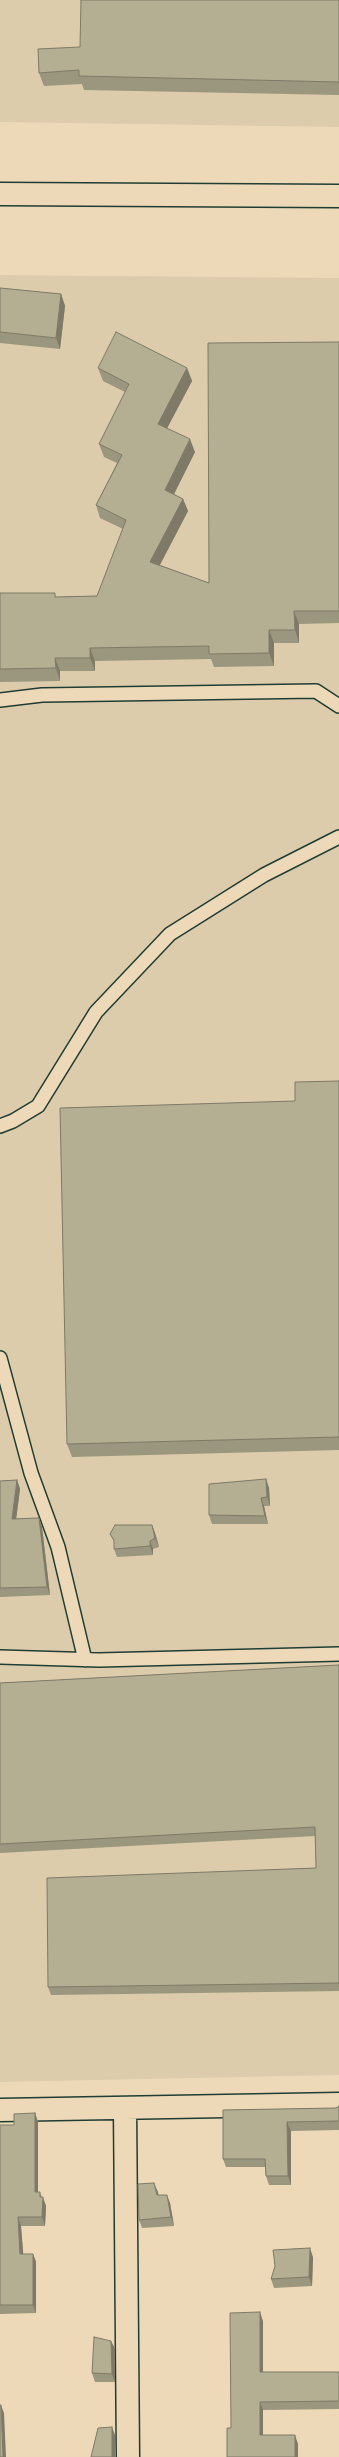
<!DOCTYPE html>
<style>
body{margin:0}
canvas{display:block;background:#edd9b7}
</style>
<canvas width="339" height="2457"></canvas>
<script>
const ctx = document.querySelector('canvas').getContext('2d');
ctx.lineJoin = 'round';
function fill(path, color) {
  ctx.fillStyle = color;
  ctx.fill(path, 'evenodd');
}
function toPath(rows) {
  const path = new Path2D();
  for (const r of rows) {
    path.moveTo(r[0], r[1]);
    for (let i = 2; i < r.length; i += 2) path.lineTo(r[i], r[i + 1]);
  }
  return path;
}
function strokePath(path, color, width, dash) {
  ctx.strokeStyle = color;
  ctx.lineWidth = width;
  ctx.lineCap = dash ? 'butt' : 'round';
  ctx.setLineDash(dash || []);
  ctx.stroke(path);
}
const built = toPath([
 [0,0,339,0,339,127,0,122],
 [0,275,339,278,339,2075,0,2082]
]);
const service = toPath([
 [0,700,42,695,316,691,339,706],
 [0,1126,13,1121,38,1106,96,1012,170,934,264,875,339,837],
 [0,1358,31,1473,58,1547,85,1660],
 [0,1657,99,1660,339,1654]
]);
const minor = toPath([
 [0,194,339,196],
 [125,2108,128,2457],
 [0,2110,339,2104]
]);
const wall = toPath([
 [339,0,339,95,84,90,82,84,44,86,39,73,80,47],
 [0,288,61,294,65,306,60,349,0,343],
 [339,342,339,623,299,624,299,643,274,643,274,666,214,667,211,659,95,661,95,671,60,671,60,681,0,682,0,593,57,597,97,596,123,529,100,518,96,505,117,463,104,457,99,444,125,392,103,381,98,368,187,368,192,381,167,428,195,452,174,494,183,499,188,511,160,565,209,583],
 [339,1081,339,1450,72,1457,67,1444,295,1101],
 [266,1479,269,1488,270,1506,264,1506,268,1524,212,1524,209,1515],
 [17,1480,20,1489,16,1519,39,1518,42,1527,50,1595,0,1597,0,1481],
 [152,1525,155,1533,159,1547,153,1549,153,1555,117,1557,114,1549,114,1542,110,1534],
 [339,1665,339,1991,51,1995,48,1987,316,1868,315,1836,0,1853,0,1683],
 [339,2106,339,2130,291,2131,291,2185,269,2185,266,2176,265,2167,226,2167,223,2159,223,2110,336,2108],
 [35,2113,38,2122,38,2192,46,2206,45,2226,21,2226,23,2254,33,2254,36,2262,36,2313,0,2314,0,2125,14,2125],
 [158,2192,158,2195,170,2203,174,2226,142,2228,139,2220],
 [313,2257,312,2286,274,2288,271,2279],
 [263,2321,263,2372,339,2372,339,2409,263,2410,263,2435,298,2444,231,2428],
 [111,2341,115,2349,115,2382,95,2382,92,2373]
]);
const shadedWall = toPath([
 [61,294,65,306,60,349,56,338],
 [187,368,192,381,163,436,158,424],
 [190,439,195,452,170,502,165,490],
 [183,499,188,511,155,574,150,562],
 [294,611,299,624,299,643,295,630],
 [269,630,274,643,274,666,269,653],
 [90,648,95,661,95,671,90,658],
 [55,658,60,671,60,681,56,668],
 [266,1479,269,1488,270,1506,267,1497],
 [17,1480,20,1489,15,1528,12,1519],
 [261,1498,264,1506,268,1524,265,1516],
 [39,1518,42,1527,50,1595,47,1587],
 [152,1525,155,1533,159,1547,155,1538],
 [150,1541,153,1549,153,1555,150,1546],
 [35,2113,38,2122,38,2200,35,2192],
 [287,2122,291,2131,291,2185,288,2176],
 [154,2183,158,2192,160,2204,157,2195],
 [40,2192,43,2201,43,2197,46,2206,45,2226,42,2217],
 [167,2195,170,2203,174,2226,171,2217],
 [18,2217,21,2226,24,2263,20,2254],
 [310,2248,313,2257,312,2286,309,2277],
 [33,2254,36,2262,36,2313,33,2305],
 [260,2312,263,2321,263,2380,260,2372],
 [111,2341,115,2349,115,2382,112,2374],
 [260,2402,263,2410,263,2444,260,2435],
 [1,2405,4,2413,6,2457,3,2457],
 [112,2427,115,2435,115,2457,112,2457],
 [295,2435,298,2444,298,2457,295,2457]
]);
const building = toPath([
 [81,0,339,0,339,82,79,76,79,70,39,73,38,49,80,47,81,0],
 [0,288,61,294,56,338,0,332,0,288],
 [116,332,187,368,158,424,190,439,165,490,183,499,150,562,209,583,208,343,339,342,339,611,294,611,295,630,269,630,269,653,209,654,209,646,90,648,90,658,55,658,56,668,0,669,0,593,55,593,55,597,97,596,126,520,96,505,122,455,99,444,129,384,98,368,116,332],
 [339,1081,339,1437,67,1444,60,1108,295,1101,295,1082,339,1081],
 [266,1479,267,1497,261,1498,265,1516,209,1515,209,1484,266,1479],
 [17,1480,12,1519,39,1518,47,1587,0,1588,0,1481,17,1480],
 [115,1525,152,1525,155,1538,150,1541,150,1546,114,1549,114,1540,110,1534,115,1525],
 [339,1665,339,1983,48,1987,47,1878,316,1868,315,1827,0,1844,0,1683,339,1665],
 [339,2106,339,2121,287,2122,288,2176,266,2176,265,2159,223,2159,223,2110,336,2108,339,2106],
 [35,2113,35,2192,40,2192,40,2197,43,2197,42,2217,18,2217,20,2254,33,2254,33,2305,0,2305,0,2125,14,2125,14,2114,35,2113],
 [154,2183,157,2195,167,2195,171,2217,139,2220,138,2184,154,2183],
 [310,2248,309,2277,271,2279,275,2266,273,2250,310,2248],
 [260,2312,260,2372,339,2372,339,2401,260,2402,260,2435,295,2435,295,2457,227,2457,227,2428,231,2428,230,2313,260,2312],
 [94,2337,111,2341,112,2374,92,2373,94,2337],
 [0,2405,1,2405,3,2457,0,2457,0,2405],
 [112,2427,112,2457,91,2457,98,2428,112,2427]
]);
fill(built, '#dcccac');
strokePath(service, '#1f3d34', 16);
strokePath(minor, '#1f3d34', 25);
strokePath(service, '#edd9b7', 13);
strokePath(minor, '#edd9b7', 22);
fill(wall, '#9b967e');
fill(shadedWall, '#7e7a67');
fill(building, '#b4ae93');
strokePath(building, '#7e7a67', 1);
</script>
